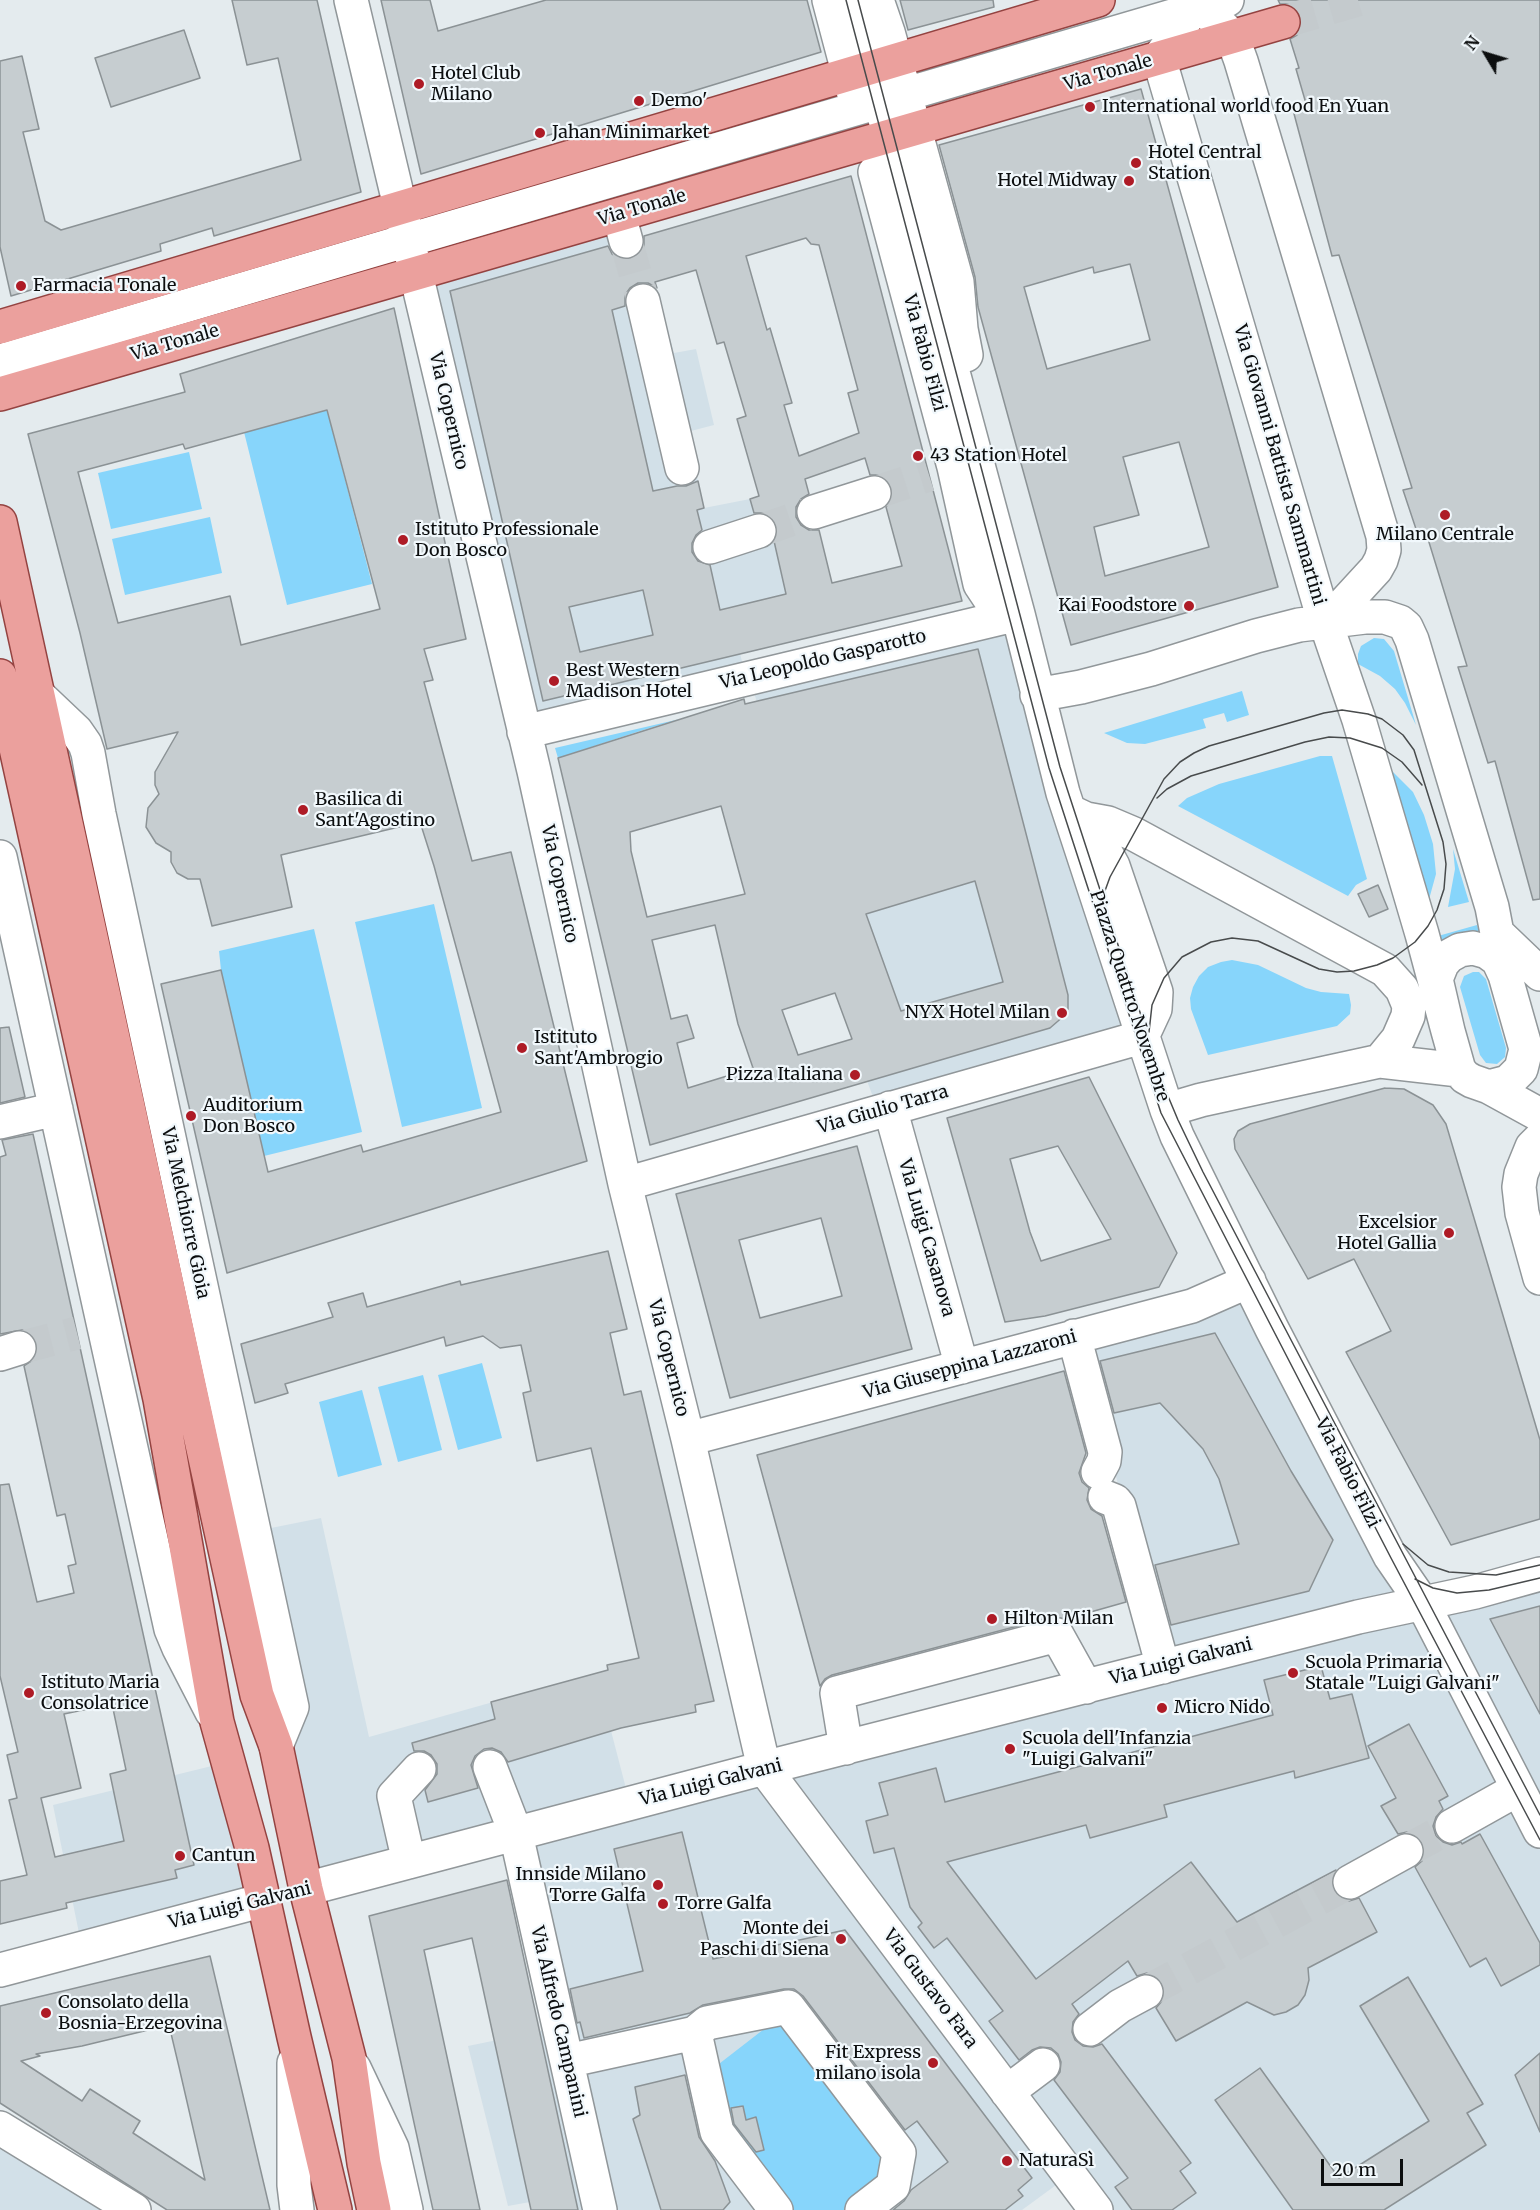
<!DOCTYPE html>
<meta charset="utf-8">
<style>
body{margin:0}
#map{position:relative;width:1540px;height:2210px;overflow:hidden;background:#e4ebee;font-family:Merriweather,serif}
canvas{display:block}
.north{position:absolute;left:1456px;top:24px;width:60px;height:60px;-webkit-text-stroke:4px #f1f8fc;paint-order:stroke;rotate:308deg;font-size:16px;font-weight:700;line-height:24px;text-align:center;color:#0c0e0f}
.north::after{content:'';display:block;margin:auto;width:21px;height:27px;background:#0c0e0f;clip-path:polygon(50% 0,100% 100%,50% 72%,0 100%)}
.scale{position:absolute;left:1321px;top:2159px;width:82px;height:27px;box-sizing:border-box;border:3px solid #0c0e0f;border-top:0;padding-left:8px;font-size:18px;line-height:21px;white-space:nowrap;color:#0c0e0f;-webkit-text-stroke:4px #f1f8fc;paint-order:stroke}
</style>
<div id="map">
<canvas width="1540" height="2210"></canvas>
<div class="north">N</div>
<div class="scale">20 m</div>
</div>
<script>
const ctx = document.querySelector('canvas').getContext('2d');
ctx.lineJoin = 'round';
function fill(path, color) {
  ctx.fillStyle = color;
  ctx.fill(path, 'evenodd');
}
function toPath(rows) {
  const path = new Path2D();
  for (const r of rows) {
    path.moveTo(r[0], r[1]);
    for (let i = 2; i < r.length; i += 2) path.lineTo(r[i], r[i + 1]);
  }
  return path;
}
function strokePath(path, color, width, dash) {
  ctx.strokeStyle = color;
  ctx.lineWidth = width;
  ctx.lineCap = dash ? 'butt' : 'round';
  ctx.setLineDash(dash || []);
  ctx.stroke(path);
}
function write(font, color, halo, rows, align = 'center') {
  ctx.font = font + ' Merriweather,serif';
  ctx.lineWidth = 4.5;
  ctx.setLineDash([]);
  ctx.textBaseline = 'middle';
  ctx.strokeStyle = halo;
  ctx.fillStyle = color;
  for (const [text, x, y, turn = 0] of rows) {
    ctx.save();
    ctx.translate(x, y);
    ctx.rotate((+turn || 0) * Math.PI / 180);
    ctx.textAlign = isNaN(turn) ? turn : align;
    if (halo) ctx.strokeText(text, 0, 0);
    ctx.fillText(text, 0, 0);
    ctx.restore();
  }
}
const built = toPath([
 [637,218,674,353,696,349,714,425,687,432,704,508,750,499,762,540,773,536,786,594,729,608,745,674,530,722,426,279],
 [1014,618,1136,1034,877,1108,757,780,779,772,750,680],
 [1247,1285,1419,1610,1540,1577,1540,2210,1101,2210,769,1771,1166,1669,1080,1338],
 [321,1518,369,1737,596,1673,629,1800,309,1885,226,1537],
 [224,1763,262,1898,81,1943,53,1805],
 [763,1772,1067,2177,1022,2210,578,2210,574,2194,508,2206,468,2046,541,2031,557,2024,521,1836],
 [0,2135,120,2210,0,2210]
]);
const green = toPath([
 [327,410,372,584,287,605,244,432],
 [189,452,202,509,111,529,98,473],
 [210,517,222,573,125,595,112,539],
 [1374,638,1384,639,1394,651,1416,725,1405,703,1395,689,1380,676,1358,664,1358,654,1361,646],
 [1242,691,1249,715,1227,722,1224,713,1203,719,1206,728,1145,744,1127,743,1104,733],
 [680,719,637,732,558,758,555,748],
 [1320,756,1332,756,1367,879,1356,885,1348,896,1178,806,1187,798,1219,784],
 [1387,766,1413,792,1424,815,1433,844,1436,874,1428,903],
 [1453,849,1469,902,1448,907,1455,869],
 [434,904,482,1108,402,1127,355,922],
 [1477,925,1481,938,1443,949,1438,936],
 [314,929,362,1132,264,1156,221,970,219,951],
 [1232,960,1258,965,1306,988,1321,992,1349,994,1351,1005,1350,1014,1337,1026,1208,1055,1191,1009,1190,998,1193,987,1199,976,1208,967,1221,962],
 [1473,972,1479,972,1486,979,1506,1048,1505,1057,1497,1064,1486,1063,1480,1055,1460,987,1464,976],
 [482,1363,502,1438,458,1450,438,1375],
 [423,1375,442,1450,398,1462,378,1387],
 [362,1390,382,1465,338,1477,319,1402],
 [777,2019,884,2150,878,2186,848,2210,787,2210,746,2154,744,2140,733,2142,715,2067]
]);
const building = toPath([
 [232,0,317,0,361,192,214,236,212,228,160,244,161,251,11,296,0,247,0,61,22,56,39,129,23,132,45,221,61,230,301,160,278,58,247,65,232,0],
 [381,0,430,0,438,31,546,0,807,0,821,52,421,174,381,0],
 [900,0,993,0,994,7,908,30,900,0],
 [1278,0,1540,0,1540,899,1533,900,1495,761,1488,763,1458,667,1467,666,1428,539,1420,541,1403,490,1412,488,1339,255,1332,256,1293,110,1307,107,1296,69,1299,68,1290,39,1297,35,1301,27,1301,17,1296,8,1288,4,1280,4,1278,0],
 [184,30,200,78,111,107,95,58,184,30],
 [1141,89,1278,587,1071,645,978,307,975,277,939,145,1141,89],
 [1130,264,1150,340,1047,369,1024,287,1093,267,1094,273,1130,264],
 [1179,442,1209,547,1105,576,1094,527,1139,515,1123,457,1179,442],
 [851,176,962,601,543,701,450,291,608,246,612,254,621,259,631,259,640,254,644,246,644,236,851,176],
 [806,238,811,244,819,245,858,390,848,393,859,433,799,456,784,405,792,403,770,328,767,330,746,256,806,238],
 [696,270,717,344,724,342,746,416,737,419,759,496,750,499,754,513,763,513,771,517,777,525,777,534,774,541,786,594,720,610,710,565,698,561,692,552,692,543,696,535,702,530,697,510,704,508,698,481,686,486,677,486,653,491,612,310,625,306,625,295,630,288,638,283,648,283,657,288,655,282,696,270],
 [865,458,870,475,879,475,886,479,892,487,892,498,886,507,902,566,832,583,819,530,809,530,801,525,796,517,796,507,801,499,809,494,805,479,865,458],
 [643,590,653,635,580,652,569,607,643,590],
 [394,308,466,639,424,649,433,680,424,682,472,861,511,852,587,1161,227,1273,161,984,221,970,268,1172,361,1145,363,1152,501,1112,434,866,420,822,281,855,292,907,212,926,200,879,188,879,177,873,171,862,171,852,156,843,146,827,148,808,159,794,155,785,155,772,178,732,107,749,80,633,28,434,185,392,180,374,394,308],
 [327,410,380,609,241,645,230,596,118,623,78,472,183,444,185,449,327,410],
 [978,649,1068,995,1068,1009,1065,1015,1050,1028,650,1145,558,758,744,699,745,704,978,649],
 [721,806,745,894,647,917,631,851,630,832,721,806],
 [975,881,1003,982,901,1011,866,914,975,881],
 [715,925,738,1024,753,1068,688,1088,677,1043,694,1038,687,1015,671,1019,652,940,715,925],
 [835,993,852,1039,798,1055,782,1010,835,993],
 [1378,885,1388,909,1369,917,1358,894,1378,885],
 [9,1027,25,1097,0,1103,0,1028,9,1027],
 [1089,1077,1177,1253,1159,1287,1045,1316,1005,1322,947,1118,1089,1077],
 [1058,1146,1111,1239,1041,1261,1030,1232,1010,1159,1058,1146],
 [1385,1088,1404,1089,1433,1105,1446,1124,1540,1440,1540,1519,1451,1545,1346,1352,1391,1331,1354,1259,1308,1279,1235,1149,1234,1139,1238,1131,1250,1124,1385,1088],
 [33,1134,194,1865,175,1870,177,1878,66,1903,67,1908,0,1924,0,1881,27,1875,9,1800,17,1798,7,1755,18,1752,0,1676,0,1485,9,1484,37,1602,74,1593,68,1566,76,1564,65,1514,57,1516,24,1366,33,1360,37,1351,37,1342,31,1334,22,1330,0,1334,0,1157,6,1155,2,1140,33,1134],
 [112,1704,126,1770,110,1774,124,1841,55,1857,41,1798,81,1788,64,1714,112,1704],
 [857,1146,912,1349,730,1398,676,1194,857,1146],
 [821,1218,842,1296,760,1318,739,1240,821,1218],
 [608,1251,627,1329,610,1333,624,1395,641,1391,714,1701,695,1705,696,1712,621,1728,508,1762,501,1752,492,1748,484,1749,475,1756,471,1765,478,1788,428,1802,425,1790,437,1774,437,1764,431,1755,424,1751,414,1751,412,1743,495,1719,491,1702,608,1670,607,1665,639,1658,591,1448,537,1461,523,1393,531,1391,521,1345,500,1348,483,1336,446,1346,444,1337,285,1384,288,1393,255,1403,241,1344,333,1317,328,1303,363,1293,367,1307,460,1281,461,1285,608,1251],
 [1215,1333,1291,1471,1333,1540,1309,1591,1171,1625,1155,1565,1239,1544,1219,1479,1203,1449,1160,1403,1114,1413,1100,1361,1215,1333],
 [1064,1371,1086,1453,1079,1473,1082,1482,1089,1488,1087,1500,1091,1509,1102,1516,1126,1602,1066,1619,1052,1617,832,1675,825,1679,820,1686,757,1455,1064,1371],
 [1540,1606,1540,1714,1490,1619,1540,1606],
 [1321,1666,1330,1699,1352,1694,1369,1758,1295,1778,1294,1771,1164,1805,1167,1817,1090,1838,1086,1825,947,1862,1036,1979,1191,1862,1237,1922,1336,1870,1331,1881,1334,1892,1341,1898,1349,1901,1359,1898,1377,1932,1308,1968,1309,1980,1305,1995,1298,2005,1286,2012,1274,2015,1247,2002,1176,2041,1156,2008,1162,2001,1165,1993,1162,1983,1155,1976,1147,1973,1137,1976,1128,1961,1072,2004,1079,2014,1073,2022,1072,2032,1075,2040,1083,2046,1093,2047,1102,2044,1191,2163,1180,2171,1196,2193,1172,2210,1132,2210,1115,2187,1128,2178,1054,2080,1060,2072,1061,2062,1058,2054,1051,2048,1040,2047,1032,2050,1019,2060,989,2021,1003,2011,947,1938,934,1948,918,1927,922,1923,910,1907,894,1848,874,1853,866,1821,888,1815,879,1783,936,1768,945,1802,1273,1715,1264,1680,1321,1666],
 [1409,1724,1448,1796,1439,1801,1443,1809,1436,1817,1433,1826,1436,1836,1443,1842,1452,1845,1461,1842,1462,1844,1480,1834,1540,1943,1540,1965,1501,1986,1486,1958,1470,1967,1415,1867,1422,1861,1425,1852,1422,1841,1415,1835,1407,1832,1398,1834,1381,1806,1396,1798,1368,1746,1409,1724],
 [682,1832,713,1959,845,1930,1032,2178,1018,2190,1023,2196,1005,2210,893,2210,904,2201,911,2190,948,2162,917,2121,905,2130,803,1996,794,1989,784,1989,703,2005,690,2013,584,2038,580,2022,577,2023,570,1989,643,1971,614,1849,682,1832],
 [507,1880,578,2210,531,2210,472,1938,424,1950,480,2210,433,2210,369,1916,507,1880],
 [210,1956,233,2053,270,2210,167,2210,0,2103,0,2006,210,1956],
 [169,2025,179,2067,205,2180,133,2133,140,2121,90,2089,82,2101,21,2061,40,2056,36,2054,82,2046,169,2025],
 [1408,1977,1483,2104,1467,2113,1486,2145,1384,2210,1293,2210,1215,2100,1260,2068,1339,2178,1429,2121,1360,2006,1408,1977],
 [1540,2053,1540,2132,1515,2075,1540,2053],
 [685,2075,699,2137,715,2161,730,2202,723,2210,661,2210,633,2119,640,2115,635,2087,685,2075],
 [743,2106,746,2120,756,2117,764,2150,756,2152,734,2124,731,2108,743,2106]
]);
const minorTunnel = toPath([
 [626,241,643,301],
 [874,493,929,475],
 [759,531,814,512],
 [19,1348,77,1333],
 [1406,1851,1452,1826],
 [1146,1992,1350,1882]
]);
const majorTunnel = toPath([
 [1283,22,1358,0]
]);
const minor = toPath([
 [351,0,534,771,625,1184,688,1439,764,1768,1096,2210],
 [829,0,856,102],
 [853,0,1018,614,1063,793,1167,1110,1177,1136,1272,1329,1390,1556,1423,1604,1540,1831],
 [877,0,888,32,957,282,961,329,966,355],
 [1197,0,1177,34,1159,58,1319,603,1359,720,1422,934,1448,1031,1459,1070,1465,1077,1472,1081,1489,1087,1508,1082,1521,1069,1526,1049,1505,975,1498,960,1487,952,1473,948,1460,950,1449,956,1442,964,1436,979,1448,1031],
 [1213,18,1232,36,1241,61,1383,536,1384,550,1381,560,1376,569,1342,606,1325,621],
 [875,172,954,467,980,584,992,602,1018,614],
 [619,215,626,241],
 [643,301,682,468],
 [0,361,371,251,1227,0],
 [814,512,874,493],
 [710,547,759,531],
 [38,695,76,731,85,744,88,753,99,814,292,1707,276,1746],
 [1037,695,1081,687,1151,669,1256,636,1299,625,1365,617,1385,617,1400,622,1406,627,1412,640,1492,907,1497,933,1494,956],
 [524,732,1018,614],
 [1069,811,1086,819,1108,823,1134,834,1385,970,1402,989,1409,1006,1408,1016,1398,1039,1380,1061],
 [1079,818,1095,833,1113,866,1156,992,1155,1009,1142,1037],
 [0,857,171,1629,179,1648,212,1712],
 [1497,933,1540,974],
 [1489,1087,1540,1115],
 [890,1108,962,1367],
 [1167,1110,1201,1100,1380,1061,1459,1070],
 [0,1122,56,1109],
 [1540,1139,1532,1147,1521,1174,1519,1187,1522,1213,1540,1278],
 [625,1184,1142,1037],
 [1074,1336,1105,1452,1104,1461,1098,1472],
 [0,1354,19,1348],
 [688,1439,1173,1311,1192,1306,1249,1281],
 [1105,1497,1115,1501,1119,1506,1163,1667],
 [846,1748,837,1693,1057,1635,1086,1687],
 [490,1767,516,1834,600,2210],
 [1452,1826,1518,1789],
 [409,1862,394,1796,419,1769],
 [1350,1882,1406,1851],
 [306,1889,764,1768,1358,1617,1475,1592,1540,1574],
 [0,1970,264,1900],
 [1090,2029,1120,2006,1146,1992],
 [695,2033,717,2132,776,2210],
 [567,2061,695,2033,707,2023,788,2007,899,2153,893,2186,862,2210],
 [294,2063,294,2185,297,2210],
 [354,2068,392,2148,406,2210],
 [1007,2092,1043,2065],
 [0,2128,134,2210]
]);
const major = toPath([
 [0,327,1098,0],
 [0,394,1283,22],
 [0,522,257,1695,276,1746,306,1889,349,2058,364,2163,374,2210],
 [0,676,160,1399,217,1722,252,1848,294,2037,335,2210]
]);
const tram = toPath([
 [846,0,1049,768,1161,1113,1391,1558,1540,1840],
 [858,0,1060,767,1165,1089,1178,1120,1203,1172,1540,1815],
 [1157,798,1167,789,1191,776,1305,742,1329,737,1350,738,1382,748,1402,762,1422,785],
 [1102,899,1110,877,1164,779,1180,762,1194,753,1209,746,1324,713,1342,710,1368,714,1382,719,1403,735,1414,750,1443,842,1446,864,1444,889,1437,910,1428,926,1415,942,1393,958,1377,965,1354,971,1337,972,1319,969,1258,941,1232,938,1211,942,1182,957,1164,978,1152,1005,1149,1032],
 [1403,1544,1428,1565,1449,1572,1496,1575,1540,1565],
 [1415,1579,1433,1588,1457,1593,1489,1590,1540,1578]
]);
const markers = [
 [419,84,6,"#ae1b26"],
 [639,101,6,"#ae1b26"],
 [1090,107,6,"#ae1b26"],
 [540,133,6,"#ae1b26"],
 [1136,163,6,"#ae1b26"],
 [1129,181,6,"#ae1b26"],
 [21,286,6,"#ae1b26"],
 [918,456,6,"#ae1b26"],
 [1445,515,6,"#ae1b26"],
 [403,540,6,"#ae1b26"],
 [1189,606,6,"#ae1b26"],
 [554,681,6,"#ae1b26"],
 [303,810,6,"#ae1b26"],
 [1062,1013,6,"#ae1b26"],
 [522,1048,6,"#ae1b26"],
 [855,1075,6,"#ae1b26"],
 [191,1116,6,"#ae1b26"],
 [1449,1233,6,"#ae1b26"],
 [992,1619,6,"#ae1b26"],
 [1293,1673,6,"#ae1b26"],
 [29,1693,6,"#ae1b26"],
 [1162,1708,6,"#ae1b26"],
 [1010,1749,6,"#ae1b26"],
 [180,1856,6,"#ae1b26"],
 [658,1885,6,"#ae1b26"],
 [663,1904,6,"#ae1b26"],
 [841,1939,6,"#ae1b26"],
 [46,2013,6,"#ae1b26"],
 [933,2063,6,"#ae1b26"],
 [1007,2161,6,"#ae1b26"]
];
const streetNames = [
 ["Via Tonale",1108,73,-16],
 ["Via Tonale",642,208,-16],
 ["Via Tonale",175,343,-16],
 ["Via Fabio Filzi",924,353,75],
 ["Via Copernico",448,411,77],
 ["Via Giovanni Battista Sammartini",1279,465,74],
 ["Via Leopoldo Gasparotto",823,660,-13],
 ["Via Copernico",559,884,78],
 ["Piazza Quattro Novembre",1129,996,72],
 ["Via Giulio Tarra",883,1110,-16],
 ["Via Melchiorre Gioia",185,1213,78],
 ["Via Luigi Casanova",926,1238,74],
 ["Via Copernico",668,1358,76],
 ["Via Giuseppina Lazzaroni",970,1365,-15],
 ["Via Fabio Filzi",1347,1473,63],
 ["Via Luigi Galvani",1181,1662,-14],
 ["Via Luigi Galvani",711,1783,-14],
 ["Via Luigi Galvani",240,1906,-14],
 ["Via Gustavo Fara",930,1989,53],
 ["Via Alfredo Campanini",558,2022,77]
];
const poiNames = [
 ["Hotel Club",431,74],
 ["Milano",431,95],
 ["Demo'",651,101],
 ["International world food En Yuan",1102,107],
 ["Jahan Minimarket",552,133],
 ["Hotel Central",1148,153],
 ["Station",1148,174],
 ["Hotel Midway",1117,181,"right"],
 ["Farmacia Tonale",33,286],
 ["43 Station Hotel",930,456],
 ["Istituto Professionale",415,530],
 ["Don Bosco",415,551],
 ["Milano Centrale",1445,535,"center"],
 ["Kai Foodstore",1177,606,"right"],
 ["Best Western",566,671],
 ["Madison Hotel",566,692],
 ["Basilica di",315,800],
 ["Sant'Agostino",315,821],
 ["NYX Hotel Milan",1050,1013,"right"],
 ["Istituto",534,1038],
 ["Sant'Ambrogio",534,1059],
 ["Pizza Italiana",843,1075,"right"],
 ["Auditorium",203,1106],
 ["Don Bosco",203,1127],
 ["Excelsior",1437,1223,"right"],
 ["Hotel Gallia",1437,1244,"right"],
 ["Hilton Milan",1004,1619],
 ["Scuola Primaria",1305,1663],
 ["Statale \"Luigi Galvani\"",1305,1684],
 ["Istituto Maria",41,1683],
 ["Consolatrice",41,1704],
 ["Micro Nido",1174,1708],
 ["Scuola dell'Infanzia",1022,1739],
 ["\"Luigi Galvani\"",1022,1760],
 ["Cantun",192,1856],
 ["Innside Milano",646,1875,"right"],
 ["Torre Galfa",646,1896,"right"],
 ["Torre Galfa",675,1904],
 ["Monte dei",829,1929,"right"],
 ["Paschi di Siena",829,1950,"right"],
 ["Consolato della",58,2003],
 ["Bosnia-Erzegovina",58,2024],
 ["Fit Express",921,2053,"right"],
 ["milano isola",921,2074,"right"],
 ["NaturaSì",1019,2161]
];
fill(built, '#d2e0e8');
fill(green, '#87d5fb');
fill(building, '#c6cdd0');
strokePath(building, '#8b9295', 1.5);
strokePath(minorTunnel, '#c4cacd', 33, [33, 16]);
strokePath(majorTunnel, '#c4cacd', 33, [33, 16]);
strokePath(minor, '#91979a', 36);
strokePath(major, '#944341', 36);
strokePath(minor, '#fff', 33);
strokePath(major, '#eba09d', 33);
strokePath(tram, '#484b4c', 1.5);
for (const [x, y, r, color] of markers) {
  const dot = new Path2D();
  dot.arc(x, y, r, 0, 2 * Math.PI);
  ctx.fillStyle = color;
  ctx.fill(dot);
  strokePath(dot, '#f1f8fc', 2);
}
write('18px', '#0c0e0f', '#f1f8fc', streetNames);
write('18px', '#0c0e0f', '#f1f8fc', poiNames, 'left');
</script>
